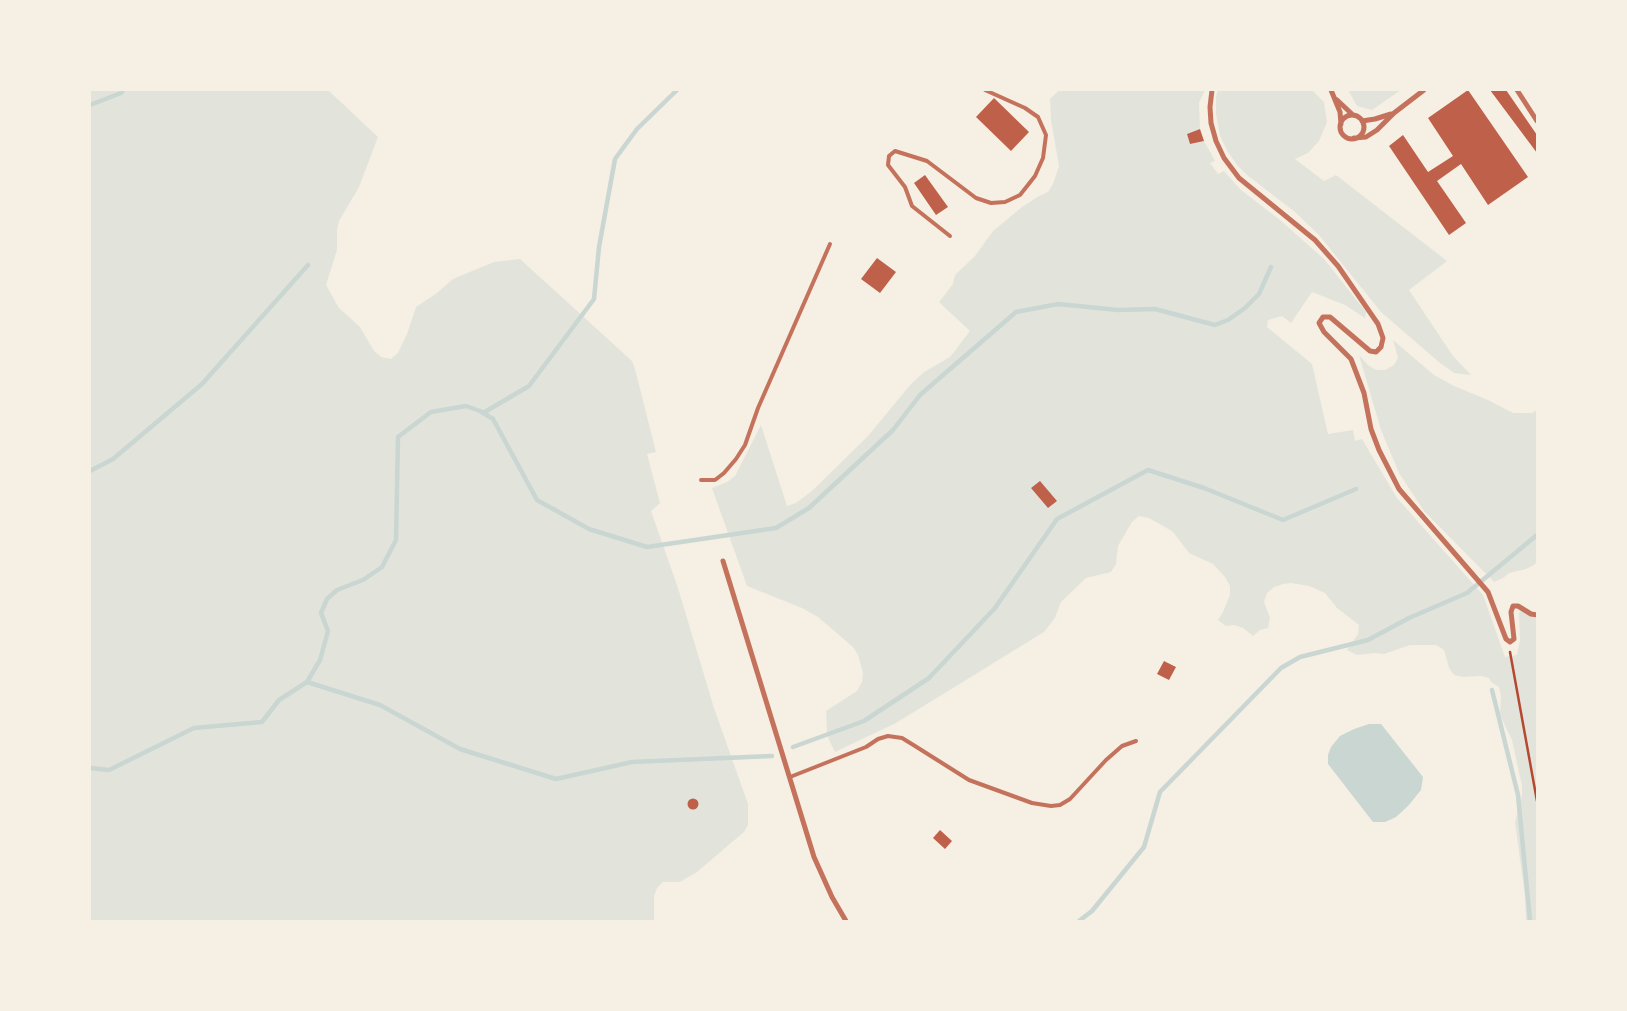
<!DOCTYPE html>
<style>
body{margin:0}
#map{position:relative;width:1627px;height:1011px;overflow:hidden;background:#f6efe4;font-family:Lato,sans-serif}
canvas{display:block}
.frame{position:absolute;inset:0;border:91px solid #f6efe4;pointer-events:none}
</style>
<div id="map">
<canvas width="1627" height="1011"></canvas>
<div class="frame"></div>
</div>
<script>
const ctx = document.querySelector('canvas').getContext('2d');
ctx.lineJoin = 'round';
function fill(path, color) {
  ctx.fillStyle = color;
  ctx.fill(path, 'evenodd');
}
function toPath(rows) {
  const path = new Path2D();
  for (const r of rows) {
    if (r.length === 3) {
      path.moveTo(r[0] + r[2], r[1]);
      path.arc(r[0], r[1], r[2], 0, 2 * Math.PI);
      continue;
    }
    path.moveTo(r[0], r[1]);
    for (let i = 2; i < r.length; i += 2) path.lineTo(r[i], r[i + 1]);
  }
  return path;
}
function strokePath(path, color, width, dash) {
  ctx.strokeStyle = color;
  ctx.lineWidth = width;
  ctx.lineCap = dash ? 'butt' : 'round';
  ctx.setLineDash(dash || []);
  ctx.stroke(path);
}
const green = toPath([
 [90,90,328,90,378,137,359,187,339,221,337,230,337,250,326,285,339,308,360,327,374,351,381,357,391,359,398,353,407,334,416,307,437,293,453,279,494,262,520,259,632,361,635,369,656,452,647,454,660,503,651,511,678,588,714,708,748,804,748,825,744,832,697,872,680,882,663,882,657,888,654,896,654,921,90,921],
 [1059,90,1205,90,1199,103,1200,129,1187,134,1190,144,1204,141,1215,161,1210,163,1218,174,1224,171,1241,190,1280,220,1324,259,1366,312,1365,318,1345,305,1312,292,1291,323,1282,316,1268,320,1267,327,1312,364,1328,434,1353,430,1355,441,1362,439,1397,498,1483,595,1505,657,1517,655,1520,640,1519,613,1521,611,1537,619,1537,921,1526,921,1525,896,1515,822,1522,795,1522,786,1512,740,1500,715,1501,696,1499,687,1491,682,1489,678,1481,676,1463,677,1454,675,1449,668,1444,650,1436,645,1410,645,1384,654,1375,653,1357,655,1347,650,1358,634,1359,625,1337,608,1325,593,1309,586,1291,583,1283,584,1274,587,1267,593,1264,602,1270,618,1268,628,1260,630,1253,636,1243,628,1234,625,1226,626,1218,620,1223,612,1230,595,1230,586,1225,577,1213,564,1189,553,1173,532,1165,527,1149,518,1139,516,1132,522,1118,546,1116,564,1111,572,1086,578,1061,602,1055,618,1044,632,896,723,835,752,829,740,827,731,826,711,857,691,862,682,863,673,858,655,853,647,818,617,802,608,747,586,712,488,727,482,735,476,761,425,787,506,796,503,812,491,868,436,911,384,924,372,950,357,970,331,939,302,953,284,955,275,975,256,993,231,1022,207,1039,196,1048,192,1053,184,1059,166,1051,120,1050,99],
 [1218,90,1312,90,1324,102,1327,122,1319,141,1308,153,1295,159,1324,181,1336,175,1447,261,1409,290,1453,356,1471,375,1454,373,1440,363,1381,312,1319,235,1295,212,1247,175,1237,165,1228,152,1220,136,1216,114,1216,97],
 [1348,90,1401,90,1372,110,1357,106],
 [1393,340,1434,375,1454,386,1488,400,1513,413,1532,413,1537,410,1537,562,1534,565,1526,569,1509,573,1503,578,1494,582,1424,511,1399,473,1381,430,1359,355,1368,365,1376,370,1385,370,1394,365,1398,358]
]);
const water = toPath([
 [1369,724,1381,724,1423,777,1421,790,1408,806,1396,817,1385,822,1373,822,1328,764,1328,755,1331,747,1340,736,1354,729]
]);
const stream = toPath([
 [90,105,121,93,123,90],
 [483,413,529,386,594,299,599,247,615,159,637,129,677,90],
 [90,471,113,459,202,384,308,265],
 [307,682,380,705,460,749,556,779,632,762,772,756],
 [1492,690,1518,795,1530,921],
 [793,747,864,721,929,678,995,608,1057,519,1148,470,1204,488,1283,520,1356,489],
 [90,768,109,770,194,728,262,722,279,700,307,682,320,660,328,631,321,613,327,599,337,590,363,580,382,567,396,540,398,437,431,412,466,406,480,411,493,419,537,500,589,529,647,547,776,528,809,508,893,430,920,395,1016,312,1058,304,1118,310,1155,309,1215,325,1228,320,1245,308,1259,294,1271,267],
 [1079,921,1092,911,1144,847,1160,792,1281,668,1300,657,1368,640,1409,618,1467,593,1537,535]
]);
const building = toPath([
 [1468,90,1528,177,1488,205,1461,164,1437,181,1466,223,1449,235,1389,146,1403,135,1428,172,1453,156,1428,118],
 [1490,90,1506,90,1537,135,1537,153],
 [994,98,1029,132,1011,151,976,117],
 [1200,129,1204,141,1190,144,1187,134],
 [925,175,948,207,936,215,914,183],
 [877,258,896,272,880,293,861,279],
 [1040,481,1057,501,1048,508,1031,488],
 [1164,661,1176,667,1169,680,1157,674],
 [693,804,5.5],
 [940,830,952,841,945,849,933,838]
]);
const path = toPath([
 [1510,652,1537,801]
]);
const service = toPath([
 [950,236,912,206,905,187,888,165,889,156,895,151,927,161,976,198,991,203,1005,202,1020,195,1035,176,1043,158,1046,135,1038,117,1025,108,985,90],
 [701,480,715,480,724,473,736,459,745,445,758,408,830,244],
 [790,777,866,747,878,739,888,736,902,738,915,746,969,780,1032,803,1051,806,1060,805,1070,799,1106,760,1122,746,1136,741]
]);
const minor = toPath([
 [1212,90,1210,107,1211,123,1216,141,1224,158,1239,178,1315,240,1338,266,1378,324,1383,338,1381,347,1376,352,1370,351,1330,317,1323,317,1319,323,1324,332,1351,359,1364,393,1371,429,1379,450,1399,489,1488,592,1506,639,1510,642,1514,639,1511,612,1513,606,1518,606,1531,614,1537,615],
 [1331,90,1340,112,1341,124],
 [1517,90,1537,121],
 [1337,100,1353,115],
 [1352,127,12],
 [1362,121,1375,119,1391,114],
 [1354,138,1366,137,1377,130,1394,113,1424,90],
 [723,561,814,857,832,897,846,921]
]);
fill(green, '#e2e4dc');
fill(water, '#c9d6d2');
strokePath(stream, '#c9d6d2', 4.5);
fill(building, '#bf614a');
strokePath(path, '#b5482f', 2.5);
strokePath(service, '#c5725c', 4);
strokePath(minor, '#c5725c', 5);
</script>
